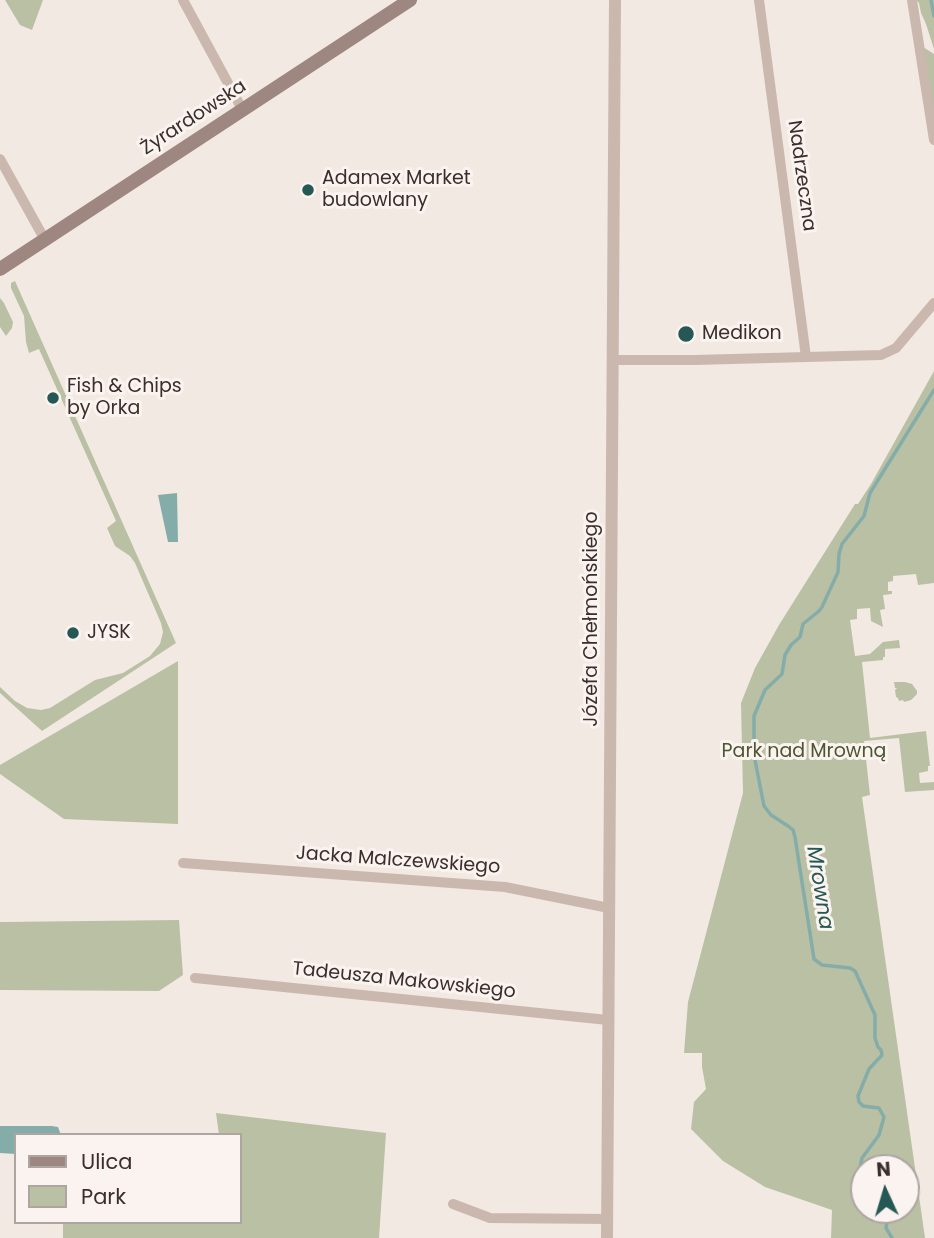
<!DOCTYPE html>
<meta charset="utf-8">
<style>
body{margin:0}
#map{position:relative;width:934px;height:1238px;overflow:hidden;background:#f2e9e3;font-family:Poppins,sans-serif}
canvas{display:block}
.legend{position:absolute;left:14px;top:1133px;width:228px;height:91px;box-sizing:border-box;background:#faf3ef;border:2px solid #ada5a1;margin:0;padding:9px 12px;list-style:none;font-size:21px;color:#392f2d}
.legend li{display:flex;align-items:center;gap:14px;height:35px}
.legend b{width:35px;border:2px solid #ada5a1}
.north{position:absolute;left:850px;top:1154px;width:70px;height:70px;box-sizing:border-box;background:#faf3ef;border:2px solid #ada5a1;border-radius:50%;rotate:356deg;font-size:19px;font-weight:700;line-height:28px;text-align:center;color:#392f2d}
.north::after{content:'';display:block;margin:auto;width:24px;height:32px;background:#255854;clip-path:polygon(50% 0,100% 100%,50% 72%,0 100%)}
</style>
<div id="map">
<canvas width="934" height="1238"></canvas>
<ul class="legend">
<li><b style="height:9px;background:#9d8780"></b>Ulica</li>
<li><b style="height:19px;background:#bac0a3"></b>Park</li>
</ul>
<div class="north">N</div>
</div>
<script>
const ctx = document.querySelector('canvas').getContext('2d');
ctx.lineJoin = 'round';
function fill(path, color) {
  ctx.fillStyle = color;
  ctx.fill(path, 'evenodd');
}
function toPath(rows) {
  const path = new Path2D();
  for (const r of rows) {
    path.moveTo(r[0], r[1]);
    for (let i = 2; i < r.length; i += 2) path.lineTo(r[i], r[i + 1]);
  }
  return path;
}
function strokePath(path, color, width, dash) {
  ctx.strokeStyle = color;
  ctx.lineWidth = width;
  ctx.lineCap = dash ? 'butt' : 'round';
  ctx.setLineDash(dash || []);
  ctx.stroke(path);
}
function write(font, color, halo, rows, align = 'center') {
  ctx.font = font + ' Poppins,sans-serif';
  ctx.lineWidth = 6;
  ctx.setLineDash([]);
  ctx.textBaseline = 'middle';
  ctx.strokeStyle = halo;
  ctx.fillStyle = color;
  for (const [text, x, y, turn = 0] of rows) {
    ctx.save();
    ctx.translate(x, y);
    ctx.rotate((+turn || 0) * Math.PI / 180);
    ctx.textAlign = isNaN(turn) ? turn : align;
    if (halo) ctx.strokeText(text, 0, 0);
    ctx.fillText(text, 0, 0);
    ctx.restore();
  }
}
const green = toPath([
 [5,0,43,0,32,30,20,25],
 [916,0,934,0,934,49,926,24,921,13,919,3],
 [923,47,934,54,934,119],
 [15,281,176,643,42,731,0,693,0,687,15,701,27,708,41,710,50,708,95,680,123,673,150,656,160,644,163,632,161,623,135,563,130,556,115,546,107,528,116,521,39,349,29,353,26,342,24,316,11,288,11,283],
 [0,298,4,303,13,322,12,328,6,336,0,327],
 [934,371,934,583,918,585,916,574,893,576,893,581,888,582,888,591,892,591,892,594,883,595,885,609,880,610,883,627,871,621,870,608,857,609,857,619,850,620,855,656,870,654,883,642,899,640,900,648,885,649,885,657,883,657,883,660,862,662,870,738,926,731,930,766,928,766,928,771,919,773,920,783,934,782,934,790,905,792,899,738,864,741,870,795,862,797,925,1238,831,1238,832,1210,765,1187,723,1161,691,1129,694,1102,706,1089,702,1067,702,1053,684,1053,688,1002,743,793,741,703,755,668,779,625,855,504,858,504,871,484],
 [864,1168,906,1168,906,1210,864,1210],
 [178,661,178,824,64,819,0,774,0,765],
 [894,682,905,682,912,684,917,691,917,694,911,700,904,702,903,700,899,701,898,698,896,697,895,690,897,688,895,688],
 [179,920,183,975,159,991,0,990,0,922],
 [216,1113,386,1133,379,1238,63,1238,63,1222,240,1222,240,1135,219,1135]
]);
const water = toPath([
 [177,493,178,542,168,542,158,495],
 [0,1126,52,1126,58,1127,61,1135,16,1135,16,1154,0,1153]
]);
const stream = toPath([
 [931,0,934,16],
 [864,1180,860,1168,862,1158,879,1135,884,1117,879,1108,863,1106,859,1102,858,1096,869,1069,882,1055,881,1050,878,1047,875,1038,875,1015,855,971,850,968,822,965,814,959,795,837,793,830,788,826,771,815,764,806,754,755,754,716,765,690,782,674,785,655,791,645,800,637,803,624,819,611,822,607,838,572,839,554,842,544,864,516,870,493,934,390],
 [892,1238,886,1228,887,1222,894,1210]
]);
const minor = toPath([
 [183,0,242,109],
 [759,0,806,357],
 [912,0,934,140],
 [0,159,45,240],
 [613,360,695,360,881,355,896,348,934,303],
 [183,863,505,887,609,908],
 [195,978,608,1020],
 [453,1204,490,1218,607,1219]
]);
const tertiary = toPath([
 [607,1238,615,0]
]);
const secondary = toPath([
 [0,269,410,0]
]);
const markers = [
 [308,190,7,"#255854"],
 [686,334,9,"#255854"],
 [53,398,7,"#255854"],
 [73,633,7,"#255854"]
];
const streetNames = [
 ["Żyrardowska",194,118,-33],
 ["Nadrzeczna",801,176,82],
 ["Józefa Chełmońskiego",592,619,-90],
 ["Jacka Malczewskiego",398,861,4],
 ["Tadeusza Makowskiego",404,981,6]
];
const poiNames = [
 ["Adamex Market",322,179],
 ["budowlany",322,201],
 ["Medikon",702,334],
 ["Fish & Chips",67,387],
 ["by Orka",67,409],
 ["JYSK",87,633]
];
const parkNames = [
 ["Park nad Mrowną",804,752]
];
const waterNames = [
 ["Mrowna",819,888,81]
];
fill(green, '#bac0a3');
fill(water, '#84ada9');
strokePath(stream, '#84ada9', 3.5);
strokePath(minor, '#cab8af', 10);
strokePath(tertiary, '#cab8af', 12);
strokePath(secondary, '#9d8780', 14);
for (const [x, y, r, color] of markers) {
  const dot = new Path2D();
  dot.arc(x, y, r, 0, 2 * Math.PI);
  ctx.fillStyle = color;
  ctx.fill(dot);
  strokePath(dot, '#faf3ef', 2.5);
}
write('19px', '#392f2d', '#faf3ef', streetNames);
write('19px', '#392f2d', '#faf3ef', poiNames, 'left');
write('19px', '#4d5632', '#faf3ef', parkNames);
write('italic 21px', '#255854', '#faf3ef', waterNames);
</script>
